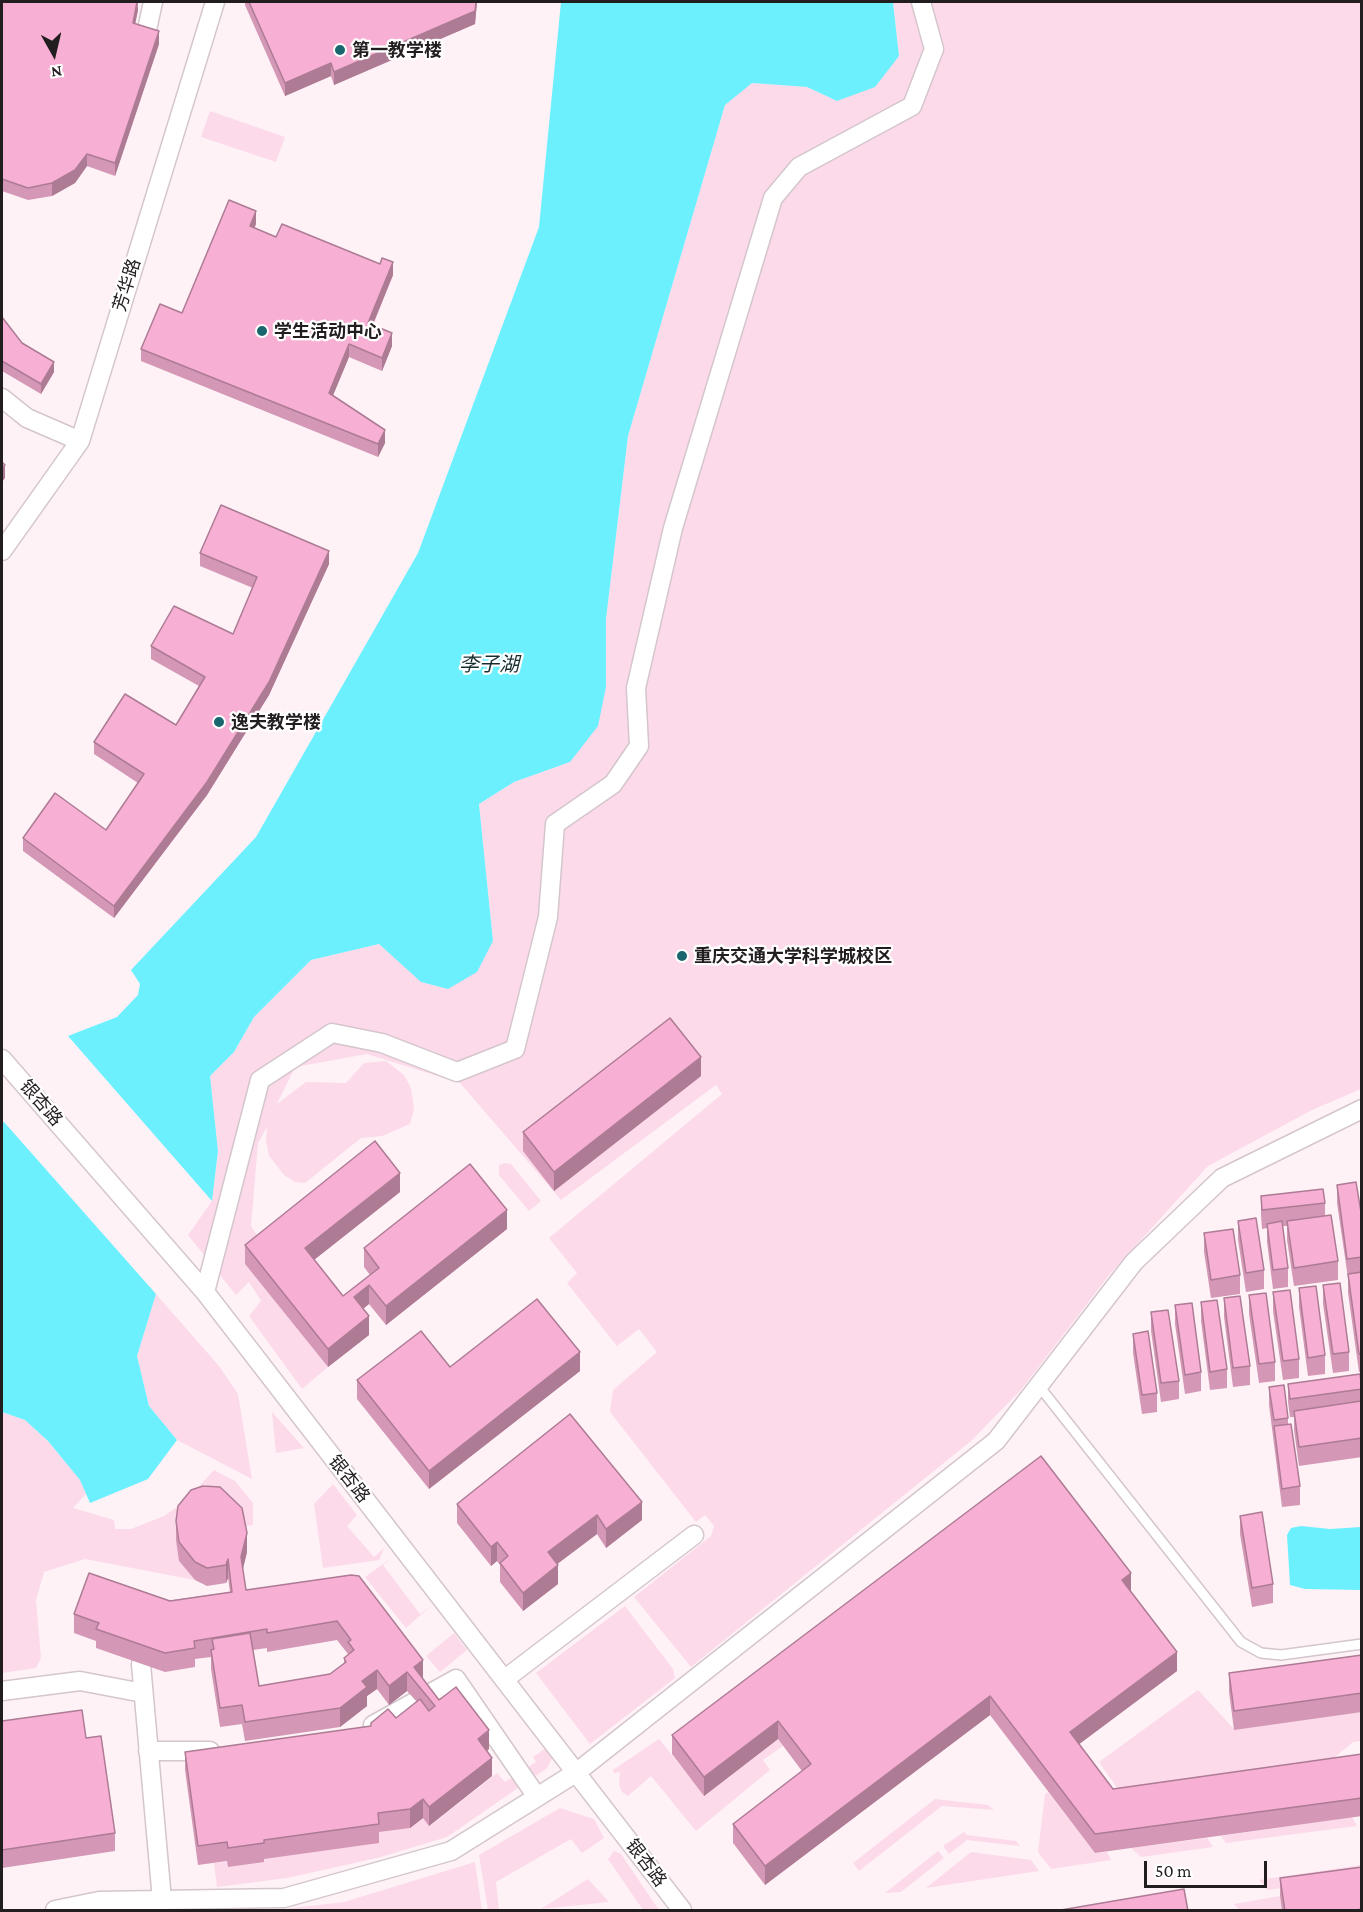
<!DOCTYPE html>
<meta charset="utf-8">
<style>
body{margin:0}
#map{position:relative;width:1363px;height:1912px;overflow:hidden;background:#fef2f7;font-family:"Crimson Pro",serif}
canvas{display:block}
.frame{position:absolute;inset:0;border:3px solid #221d1f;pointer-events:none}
.north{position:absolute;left:24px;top:24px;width:60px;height:60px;-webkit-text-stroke:4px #fff;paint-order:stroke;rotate:172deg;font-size:16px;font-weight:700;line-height:24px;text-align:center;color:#221d1f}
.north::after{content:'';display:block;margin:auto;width:21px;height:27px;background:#221d1f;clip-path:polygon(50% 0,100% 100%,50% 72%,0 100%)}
.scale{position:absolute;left:1144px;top:1861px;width:123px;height:27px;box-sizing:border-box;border:3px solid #221d1f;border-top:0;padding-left:8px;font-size:18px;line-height:21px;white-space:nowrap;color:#221d1f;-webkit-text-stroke:4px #fff;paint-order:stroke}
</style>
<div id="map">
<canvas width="1363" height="1912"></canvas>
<div class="frame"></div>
<div class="north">N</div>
<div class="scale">50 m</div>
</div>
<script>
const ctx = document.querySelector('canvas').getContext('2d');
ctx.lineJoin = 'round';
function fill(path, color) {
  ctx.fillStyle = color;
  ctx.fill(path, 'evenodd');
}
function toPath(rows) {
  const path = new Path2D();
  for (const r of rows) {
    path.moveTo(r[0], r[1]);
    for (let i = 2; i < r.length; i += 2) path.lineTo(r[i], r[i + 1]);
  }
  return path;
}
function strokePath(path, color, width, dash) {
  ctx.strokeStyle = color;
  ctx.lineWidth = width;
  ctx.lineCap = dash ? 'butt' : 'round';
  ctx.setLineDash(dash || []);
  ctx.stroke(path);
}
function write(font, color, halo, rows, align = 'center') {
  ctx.font = font + ' "Crimson Pro","Noto Sans SC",serif';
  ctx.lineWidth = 4.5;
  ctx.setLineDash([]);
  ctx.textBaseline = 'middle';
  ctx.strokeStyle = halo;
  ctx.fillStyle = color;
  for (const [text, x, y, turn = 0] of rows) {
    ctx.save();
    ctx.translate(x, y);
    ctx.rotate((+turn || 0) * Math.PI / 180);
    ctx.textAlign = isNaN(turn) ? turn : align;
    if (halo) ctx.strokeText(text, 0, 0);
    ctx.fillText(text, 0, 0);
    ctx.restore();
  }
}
const green = toPath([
 [893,2,1361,2,1361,1089,1312,1110,1208,1166,1110,1274,1020,1391,971,1441,691,1667,634,1597,711,1536,714,1526,705,1515,696,1522,610,1412,613,1390,657,1352,639,1329,617,1346,567,1283,577,1273,549,1238,722,1094,716,1085,561,1200,460,1083,367,1054,295,1067,277,1104,306,1082,346,1083,364,1063,386,1061,404,1075,411,1088,414,1109,410,1124,382,1136,361,1138,305,1183,295,1182,284,1175,269,1156,266,1141,267,1127,258,1143,251,1226,265,1248,245,1264,328,1367,302,1389,249,1316,261,1301,249,1282,236,1295,188,1235,212,1201,218,1151,210,1076,234,1052,254,1017,311,960,379,944,422,982,448,989,493,941,479,804,514,782,570,762,606,687,606,619,628,436,725,105,751,83,807,87,837,101,899,56],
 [210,111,285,137,276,162,201,137],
 [505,1163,511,1164,541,1201,529,1211,499,1175,499,1165],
 [156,1294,219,1366,238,1394,252,1479,177,1440,149,1406,137,1356],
 [2,1412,25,1420,48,1441,80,1480,86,1494,73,1508,114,1520,115,1529,131,1529,164,1516,186,1501,214,1470,235,1481,253,1503,253,1525,242,1527,179,1561,195,1580,85,1559,44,1572,36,1600,41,1658,36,1668,2,1673],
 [272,1412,304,1448,276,1453],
 [333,1484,357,1515,347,1526,374,1557,384,1548,379,1560,323,1568,314,1504],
 [394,1556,383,1565,420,1614,431,1606,406,1628,365,1577],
 [625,1606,673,1669,675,1678,590,1744,536,1673],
 [454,1633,467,1650,440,1672,426,1656],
 [1198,1690,1234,1729,1361,1712,1361,1741,1353,1742,1317,1772,1126,1801,1099,1762],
 [659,1739,704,1795,778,1739,783,1746,763,1760,770,1770,696,1831,651,1776,628,1796,622,1792,619,1785,620,1772,614,1773,613,1770],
 [546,1748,552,1758,547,1768,447,1837,381,1857,287,1878,217,1887,214,1863,264,1859,378,1832,423,1818,430,1826,497,1773,505,1782,536,1762,533,1757],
 [1048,1792,1095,1853,1107,1852,1111,1860,1051,1869,1038,1852,1045,1794],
 [935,1799,988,1805,994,1810,942,1806,859,1871,853,1863],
 [560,1808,594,1819,604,1838,582,1853,571,1839,496,1882,499,1910,488,1910,479,1855],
 [1352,1817,1357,1826,1226,1843,1221,1836],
 [964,1832,967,1835,1016,1841,1020,1846,967,1840,949,1854,943,1846],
 [1207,1838,1213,1847,1141,1857,1131,1848],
 [614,1851,621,1854,659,1910,643,1910,608,1859],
 [938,1851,944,1858,901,1892,885,1893],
 [971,1852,1031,1860,1039,1871,926,1888],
 [475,1862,482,1910,275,1910,344,1902],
 [1361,1865,1361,1878,1267,1890,1259,1880],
 [588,1879,609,1902,541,1909],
 [1280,1896,1282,1910,1239,1910,1234,1904]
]);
const water = toPath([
 [561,2,893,2,899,56,875,87,837,101,807,87,752,83,725,105,628,436,606,619,606,687,598,726,570,762,514,782,479,804,493,941,477,972,448,989,421,982,379,944,311,960,254,1017,234,1052,210,1076,218,1151,212,1201,68,1036,117,1017,138,995,140,984,131,970,256,837,418,553,539,227],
 [4,1122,156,1294,137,1356,149,1406,177,1440,148,1479,90,1503,80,1480,48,1441,25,1420,2,1412,2,1123],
 [1301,1526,1330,1529,1361,1527,1361,1590,1305,1589,1290,1585,1287,1535,1291,1528]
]);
const lane = toPath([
 [1039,1386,1241,1642,1261,1653,1281,1655,1362,1644]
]);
const street = toPath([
 [145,39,153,2],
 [2,398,27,418,80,441],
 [2,551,80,441,215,2],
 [2,1059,205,1292,682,1910],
 [205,1292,260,1080,332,1033,382,1043,457,1072,515,1049,548,917,555,824,613,784,639,746,636,688,673,528,773,198,799,167,912,106,934,49,921,2],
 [141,1664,162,1900],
 [505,1679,694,1535],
 [2,1691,80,1681,143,1693],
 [373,1725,456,1679,537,1797],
 [148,1751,210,1751],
 [55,1910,99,1901,284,1898,451,1851,577,1772,996,1441,1134,1262,1222,1178,1362,1109]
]);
const wall = toPath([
 [2,2,138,2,138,10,135,23,159,44,115,176,87,166,75,183,52,196,28,200,2,191],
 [245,2,477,2,475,24,334,85,331,76,285,96,245,5],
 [256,224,254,228,276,237,393,275,373,325,392,346,382,371,349,357,333,395,385,443,378,457,141,361,141,349,182,313],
 [2,317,22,343,54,372,41,394,2,371],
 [200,553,329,564,269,695,207,795,114,918,23,851,23,838,106,830,138,783,94,754,94,742,176,725,199,686,151,659,151,646,233,634,253,588,200,566],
 [701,1076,554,1191,523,1151,523,1132],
 [1337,1185,1362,1218,1362,1372,1359,1372,1348,1293,1348,1278,1337,1203],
 [400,1192,314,1260,343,1296,370,1275,364,1267,364,1248,507,1229,386,1325,369,1304,363,1309,369,1335,328,1367,245,1264,245,1245],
 [1261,1196,1325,1203,1325,1216,1338,1261,1338,1280,1294,1286,1287,1240,1287,1226,1282,1226,1288,1268,1288,1287,1273,1289,1267,1242,1267,1228,1262,1229,1261,1214],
 [1238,1221,1264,1270,1264,1289,1246,1292,1238,1240],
 [1204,1233,1240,1275,1240,1294,1211,1298,1204,1252],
 [1323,1285,1349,1352,1349,1371,1333,1373,1323,1304],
 [1299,1288,1325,1355,1325,1374,1308,1376,1299,1307],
 [1273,1292,1299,1359,1299,1378,1283,1380,1273,1311],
 [1249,1295,1275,1362,1275,1381,1259,1383,1249,1314],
 [1224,1298,1250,1366,1250,1385,1233,1387,1224,1317],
 [1201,1302,1227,1369,1227,1388,1210,1390,1201,1321],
 [1175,1305,1201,1372,1201,1391,1185,1394,1175,1324],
 [1151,1312,1179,1381,1179,1399,1161,1402,1151,1331],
 [1133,1334,1157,1393,1157,1412,1142,1414,1133,1353],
 [450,1367,580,1371,429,1489,357,1399,357,1380],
 [1288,1384,1362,1389,1362,1457,1299,1466,1294,1430,1294,1417,1290,1417,1288,1402],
 [1269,1387,1288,1418,1288,1425,1300,1486,1300,1505,1282,1507,1269,1405],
 [570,1414,642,1520,606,1548,597,1534,557,1564,558,1584,523,1611,500,1582,500,1565,497,1561,491,1566,457,1523,457,1504],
 [1240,1516,1273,1584,1273,1603,1252,1607,1240,1534],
 [176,1521,247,1552,243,1569,246,1590,351,1575,423,1679,439,1700,489,1749,487,1751,492,1776,429,1826,423,1818,410,1828,379,1832,379,1843,264,1859,264,1862,228,1867,227,1861,198,1865,185,1770,185,1752,371,1726,371,1723,396,1718,417,1702,407,1691,389,1705,377,1689,367,1696,367,1706,340,1727,245,1741,242,1724,220,1727,211,1669,211,1657,195,1659,195,1667,165,1672,96,1648,96,1641,74,1633,74,1614,230,1592,228,1578,226,1583,207,1586,195,1580,179,1561,176,1540],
 [337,1640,348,1654,348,1655,344,1658,344,1663,330,1674,259,1686,253,1650,267,1648,267,1652],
 [1131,1592,1177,1671,1079,1744,1113,1789,1362,1754,1362,1816,1095,1853,990,1715,765,1885,733,1843,733,1824,802,1771,778,1739,704,1796,672,1754,672,1735],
 [1362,1655,1362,1712,1234,1730,1229,1692,1229,1673],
 [2,1721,86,1738,115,1833,115,1851,2,1868],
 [1362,1867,1362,1911,1282,1911,1280,1896,1280,1878]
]);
const shadedWall = toPath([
 [137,2,138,10,133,35,133,23],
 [476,2,477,2,475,24,334,85,334,72],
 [159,31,159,44,115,176,115,163],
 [331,63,331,76,285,96,285,83],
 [87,154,87,166,75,183,52,196,52,183],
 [256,211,256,224,250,239,250,226],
 [393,262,393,275,368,336,368,323],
 [392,333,392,346,382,371,382,358],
 [349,344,349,357,329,405,329,393],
 [54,362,54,372,41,394,41,384],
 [385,430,385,443,378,457,378,444],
 [5,465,5,478,2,482,2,469],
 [329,551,329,564,269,695,207,795,114,918,114,906],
 [701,1057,701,1076,554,1191,554,1172],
 [400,1173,400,1192,305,1267,305,1248],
 [507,1210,507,1229,386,1325,386,1306],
 [369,1285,369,1304,354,1316,354,1297],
 [369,1316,369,1335,328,1367,328,1349],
 [580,1352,580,1371,429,1489,429,1471],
 [642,1502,642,1520,606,1548,606,1529],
 [597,1515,597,1534,548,1571,548,1552],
 [247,1533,247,1552,241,1576,241,1557],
 [497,1542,497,1561,491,1566,491,1547],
 [228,1559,228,1578,226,1583,226,1565],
 [558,1565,558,1584,523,1611,523,1593],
 [1131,1573,1131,1592,1122,1580],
 [1177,1652,1177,1671,1070,1751,1070,1732],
 [423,1660,423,1679,414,1667],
 [377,1670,377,1689,367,1696,367,1706,340,1727,340,1708,362,1681],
 [407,1672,407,1691,389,1705,389,1686],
 [990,1696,990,1715,765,1885,765,1866],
 [778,1721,778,1739,704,1796,704,1777],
 [489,1730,489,1749,478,1758,478,1739],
 [492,1758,492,1776,429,1826,429,1807],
 [423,1799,423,1818,410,1828,410,1809]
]);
const building = toPath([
 [2,2,137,2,133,23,159,31,115,163,87,154,75,170,52,183,28,188,2,179,2,2],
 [249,2,476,2,475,11,334,72,331,63,285,83,249,2],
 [229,200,256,211,250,226,276,237,282,224,380,264,382,258,393,262,368,323,392,333,382,358,349,344,329,393,385,430,378,444,141,349,160,304,182,313,229,200],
 [2,317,22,343,54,362,41,384,2,361,2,317],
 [2,462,5,465,2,469,2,462],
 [221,505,329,551,269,682,207,782,114,906,23,838,55,793,106,830,144,774,94,742,125,694,176,725,205,677,151,646,174,606,233,634,257,577,200,553,221,505],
 [670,1018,701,1057,554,1172,523,1132,670,1018],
 [375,1141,400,1173,305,1248,343,1296,379,1268,364,1248,470,1164,507,1210,386,1306,369,1285,354,1297,369,1316,328,1349,245,1245,375,1141],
 [1356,1182,1362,1218,1362,1257,1347,1259,1337,1185,1356,1182],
 [1323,1189,1325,1203,1262,1210,1261,1196,1323,1189],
 [1331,1215,1338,1261,1294,1268,1287,1221,1331,1215],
 [1256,1218,1264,1270,1246,1273,1238,1221,1256,1218],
 [1282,1221,1288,1268,1273,1270,1267,1224,1282,1221],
 [1233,1229,1240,1275,1211,1280,1204,1233,1233,1229],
 [1362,1272,1362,1353,1359,1354,1348,1274,1362,1272],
 [1340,1283,1349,1352,1333,1354,1323,1285,1340,1283],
 [1316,1286,1325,1355,1308,1358,1299,1288,1316,1286],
 [1290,1290,1299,1359,1283,1361,1273,1292,1290,1290],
 [1266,1293,1275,1362,1259,1364,1249,1295,1266,1293],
 [1240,1296,1250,1366,1233,1368,1224,1298,1240,1296],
 [537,1299,580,1352,429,1471,357,1380,421,1331,450,1367,537,1299],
 [1217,1300,1227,1369,1210,1372,1201,1302,1217,1300],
 [1192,1303,1201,1372,1185,1375,1175,1305,1192,1303],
 [1168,1310,1179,1381,1161,1383,1151,1312,1168,1310],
 [1148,1331,1157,1393,1142,1395,1133,1334,1148,1331],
 [1360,1374,1362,1389,1290,1399,1288,1384,1360,1374],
 [1284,1385,1288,1418,1274,1420,1269,1387,1284,1385],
 [1361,1401,1362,1407,1362,1438,1299,1447,1294,1411,1361,1401],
 [570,1414,642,1502,606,1529,597,1515,548,1552,558,1565,523,1593,500,1563,508,1556,497,1542,491,1547,457,1504,570,1414],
 [1291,1424,1300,1486,1282,1489,1274,1426,1291,1424],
 [1041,1456,1131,1573,1122,1580,1177,1652,1070,1732,1113,1789,1362,1754,1362,1798,1095,1834,990,1696,765,1866,733,1824,811,1764,778,1721,704,1777,672,1735,1041,1456],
 [203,1486,220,1487,242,1508,247,1533,241,1557,246,1590,351,1575,359,1576,423,1660,414,1667,439,1700,456,1687,489,1730,478,1739,492,1758,429,1807,423,1799,410,1809,378,1813,379,1824,264,1840,264,1843,228,1848,227,1842,198,1846,185,1752,371,1726,371,1723,388,1709,396,1718,420,1699,429,1711,435,1706,407,1672,389,1686,377,1670,362,1681,367,1687,340,1708,245,1722,242,1705,220,1708,211,1650,214,1649,212,1639,250,1633,259,1686,330,1674,346,1662,344,1658,354,1650,348,1642,351,1640,337,1621,267,1633,267,1629,194,1641,195,1648,165,1653,96,1629,99,1623,74,1614,89,1573,170,1601,232,1592,228,1559,226,1565,207,1568,195,1562,179,1542,176,1521,178,1506,191,1490,203,1486],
 [1262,1512,1273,1584,1252,1588,1240,1516,1262,1512],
 [1362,1655,1362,1693,1234,1711,1229,1673,1362,1655],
 [82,1710,86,1738,101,1736,115,1833,2,1850,2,1721,82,1710],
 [1362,1867,1362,1909,1349,1911,1285,1911,1280,1878,1362,1867],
 [1184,1889,1188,1911,1055,1911,1184,1889]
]);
const markers = [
 [340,50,6,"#19666e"],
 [262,331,6,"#19666e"],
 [219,722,6,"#19666e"],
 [682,956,6,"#19666e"]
];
const poiNames = [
 ["第一教学楼",352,50],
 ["学生活动中心",274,331],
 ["逸夫教学楼",231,722],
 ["重庆交通大学科学城校区",694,956]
];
const streetNames = [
 ["芳华路",127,285,-73],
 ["银杏路",41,1103,49],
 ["银杏路",349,1479,52],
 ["银杏路",646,1863,53]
];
const waterNames = [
 ["李子湖",489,665]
];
fill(green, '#fcdaea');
fill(water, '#6cf0fe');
strokePath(lane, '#d4c6cc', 12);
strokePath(street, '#d4c6cc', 21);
strokePath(lane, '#fff', 9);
strokePath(street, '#fff', 18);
fill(wall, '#d497b5');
fill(shadedWall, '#ad7b94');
fill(building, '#f7b0d3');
strokePath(building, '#ad7b94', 1.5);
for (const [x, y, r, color] of markers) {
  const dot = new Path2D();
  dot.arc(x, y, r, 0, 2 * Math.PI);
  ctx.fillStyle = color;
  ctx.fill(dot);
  strokePath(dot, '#fff', 2);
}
write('bold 18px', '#221d1f', '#fff', poiNames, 'left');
write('18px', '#221d1f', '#fff', streetNames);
write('italic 20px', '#172e31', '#fff', waterNames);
</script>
